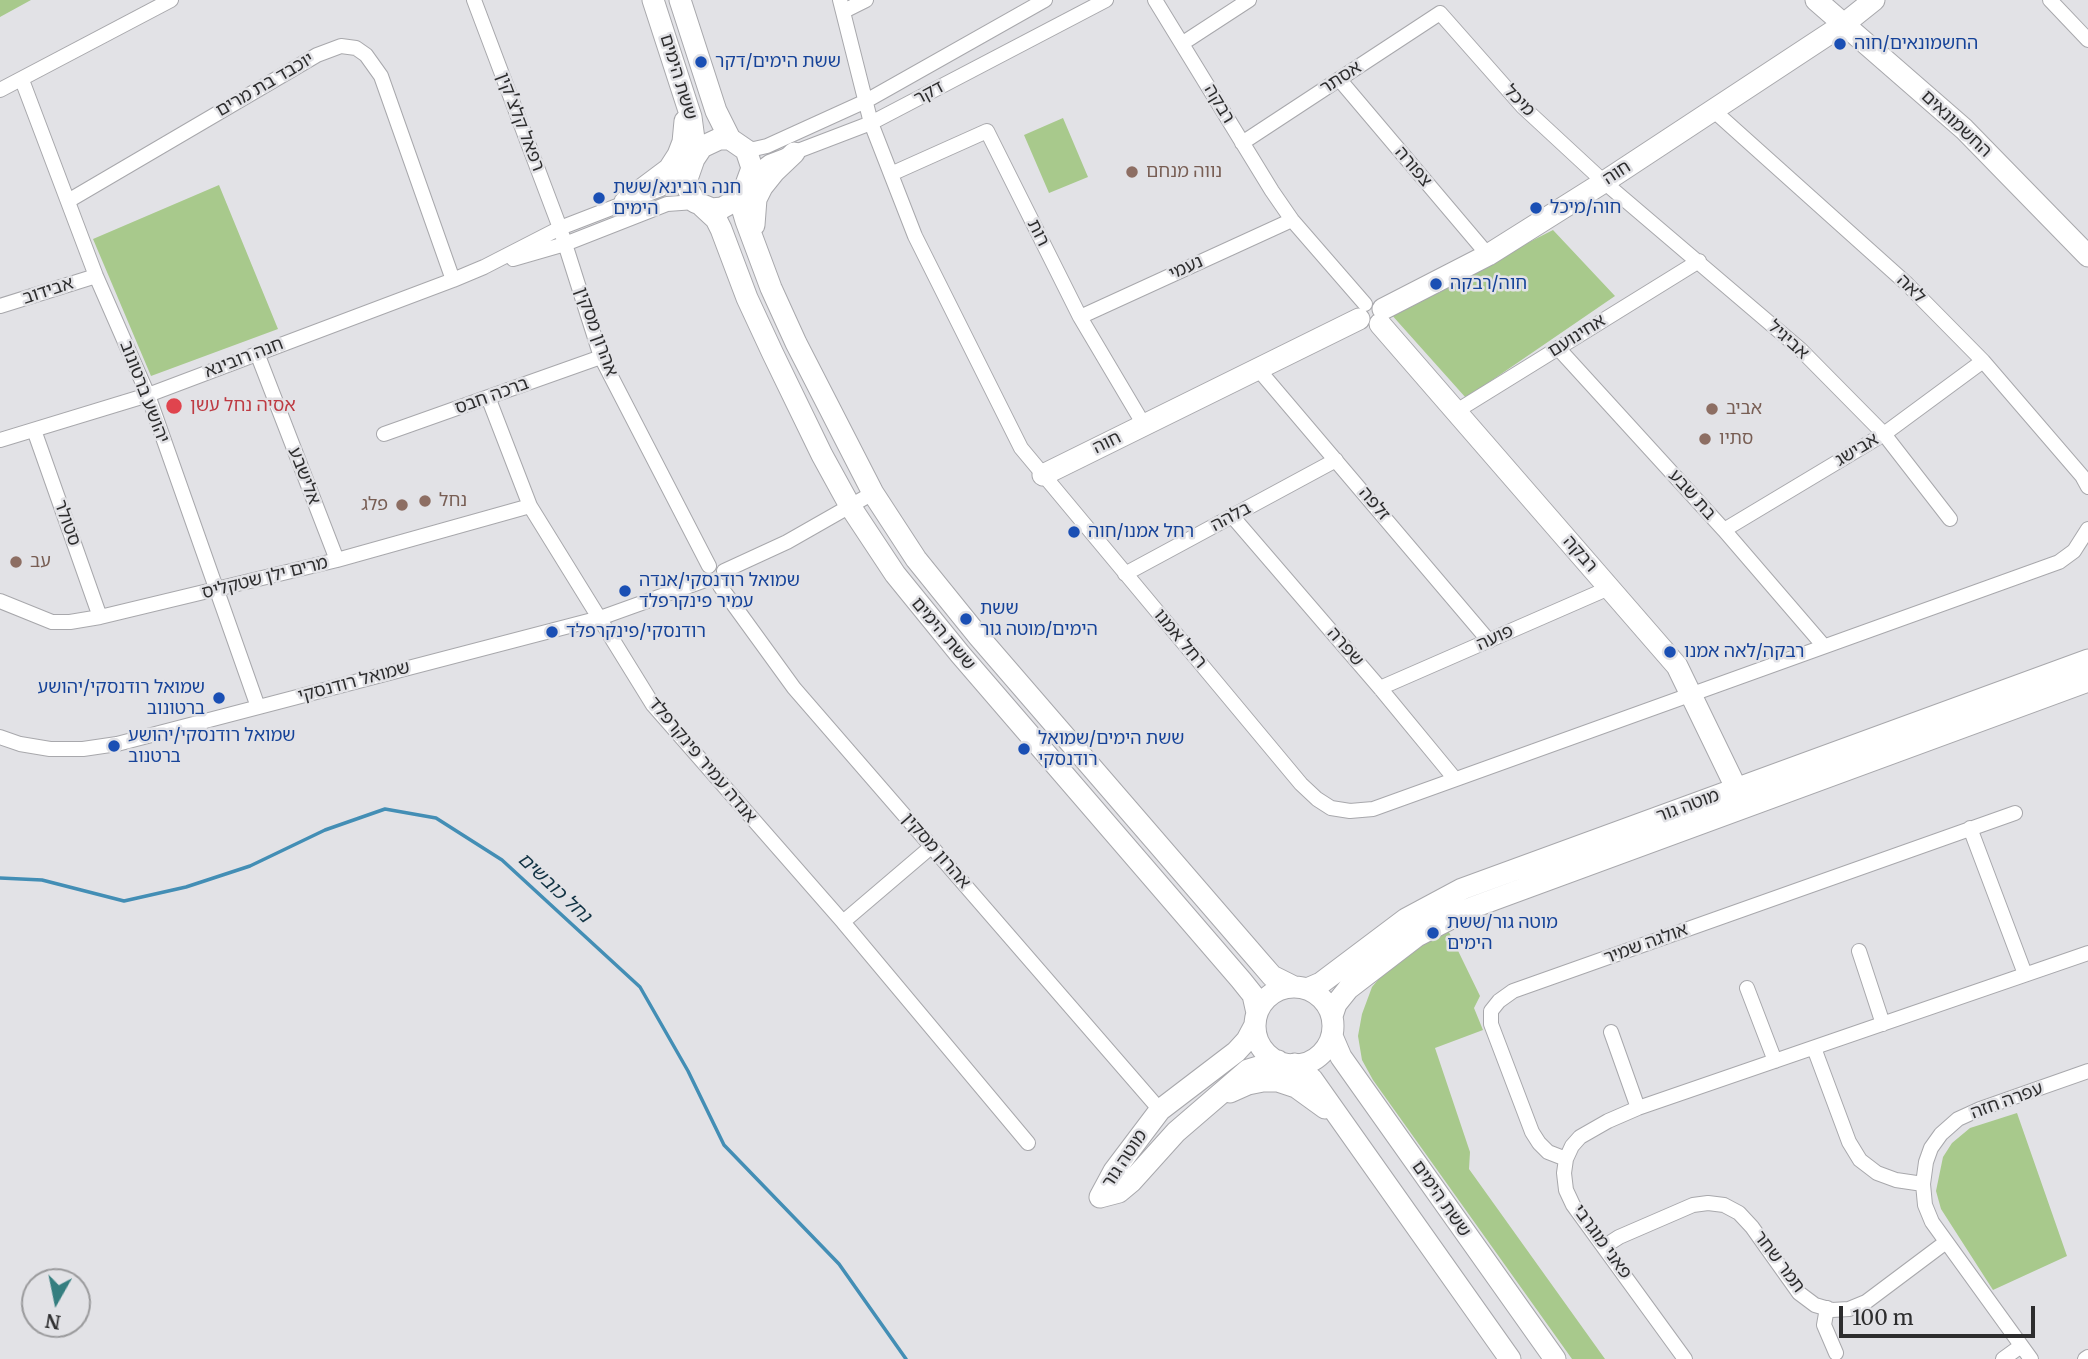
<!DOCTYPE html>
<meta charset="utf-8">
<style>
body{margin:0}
#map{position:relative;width:2088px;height:1359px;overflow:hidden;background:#e2e2e6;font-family:Merriweather,serif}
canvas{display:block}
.north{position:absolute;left:21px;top:1268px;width:70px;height:70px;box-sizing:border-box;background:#e2e2e6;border:2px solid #9a9a9c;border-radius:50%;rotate:189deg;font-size:19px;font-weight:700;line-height:28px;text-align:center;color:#2d2d2e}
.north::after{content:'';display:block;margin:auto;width:24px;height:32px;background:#357e7f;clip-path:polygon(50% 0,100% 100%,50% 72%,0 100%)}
.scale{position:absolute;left:1839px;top:1306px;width:196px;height:32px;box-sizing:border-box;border:4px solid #2d2d2e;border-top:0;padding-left:9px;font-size:21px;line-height:24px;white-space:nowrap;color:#2d2d2e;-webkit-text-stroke:5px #e2e2e6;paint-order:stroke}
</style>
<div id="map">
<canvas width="2088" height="1359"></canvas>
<div class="north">N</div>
<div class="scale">100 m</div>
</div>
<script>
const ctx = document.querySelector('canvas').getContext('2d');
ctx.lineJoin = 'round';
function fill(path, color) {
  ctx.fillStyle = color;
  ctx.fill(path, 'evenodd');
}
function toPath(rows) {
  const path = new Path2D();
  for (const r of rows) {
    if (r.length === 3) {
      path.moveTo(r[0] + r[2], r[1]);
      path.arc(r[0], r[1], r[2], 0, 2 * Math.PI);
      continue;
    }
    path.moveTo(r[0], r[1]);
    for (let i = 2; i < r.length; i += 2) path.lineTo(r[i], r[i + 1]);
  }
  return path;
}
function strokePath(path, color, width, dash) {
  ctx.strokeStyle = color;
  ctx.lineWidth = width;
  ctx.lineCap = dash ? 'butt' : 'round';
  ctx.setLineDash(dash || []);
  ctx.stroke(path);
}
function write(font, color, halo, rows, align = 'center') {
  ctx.font = font + ' Merriweather,"Noto Sans Hebrew",serif';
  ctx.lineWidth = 5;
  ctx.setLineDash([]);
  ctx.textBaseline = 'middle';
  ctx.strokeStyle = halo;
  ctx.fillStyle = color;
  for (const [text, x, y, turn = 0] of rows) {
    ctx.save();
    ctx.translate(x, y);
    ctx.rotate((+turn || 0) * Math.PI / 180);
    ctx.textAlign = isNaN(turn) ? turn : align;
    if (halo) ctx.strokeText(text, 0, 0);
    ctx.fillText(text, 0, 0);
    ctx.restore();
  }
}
const green = toPath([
 [0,0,31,0,0,17],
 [1063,118,1088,177,1049,193,1024,135],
 [219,185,278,329,151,376,93,239],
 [1553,230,1615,296,1466,398,1390,313],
 [1447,928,1480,996,1474,1008,1483,1030,1435,1048,1470,1152,1469,1169,1605,1359,1572,1359,1373,1080,1362,1060,1358,1036,1362,1014,1372,987,1386,970],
 [2017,1113,2067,1256,1993,1290,1941,1209,1936,1191,1943,1157,1952,1143,1970,1128]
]);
const stream = toPath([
 [0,878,42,880,124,901,186,887,250,866,325,830,385,809,436,818,502,860,640,987,688,1071,724,1145,839,1264,906,1359]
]);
const street = toPath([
 [474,0,560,228,601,357,709,566],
 [840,0,871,123,915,236,1021,448,1301,784,1317,799,1331,808,1350,811,1373,809,2059,562,2074,551,2088,529],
 [1155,0,1272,191,1292,220,1365,304],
 [2050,0,2088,40],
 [844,11,866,0],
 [1183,43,1249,0],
 [1339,79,1488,255],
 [22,80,96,276,148,395,258,707],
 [0,90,171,0],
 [1713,110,1907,284,1983,361,2082,476,2088,487],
 [1242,143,1440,13,1523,107,1604,182,1800,349,1884,434,1950,519],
 [743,148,754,149,767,146,866,101,1045,0],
 [891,174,987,131,1080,317,1144,425],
 [749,177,769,162,871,123,1106,0],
 [68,201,317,55,341,46,356,48,366,55,381,76,453,280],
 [513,259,565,244,667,204,695,202],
 [0,306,96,276],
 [1080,317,1292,220],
 [1558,348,1724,530,1823,645],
 [257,353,337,560],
 [1258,369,1489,641],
 [488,397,530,506,653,705,843,922,1028,1143],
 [1455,412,1699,261],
 [34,430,100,617],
 [384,434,601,357],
 [0,440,148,395,453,280,484,267,560,228,661,189,689,167],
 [1232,516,1380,688,1455,779],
 [1724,530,1884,434,1983,361],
 [724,571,787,542,873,493],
 [1125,574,1336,460],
 [720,586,794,688,1160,1110],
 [0,601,52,622,70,622,100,617,337,560,530,506],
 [1380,688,1609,588],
 [0,737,20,744,50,749,83,749,117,744,600,618,703,581],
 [1970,828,2025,974],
 [843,922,931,847],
 [1859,951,1883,1024],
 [1747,988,1775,1061],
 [1611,1032,1638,1108],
 [1814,1048,1849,1142,1860,1160,1877,1173,1896,1180,1923,1184],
 [1566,1159,1548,1152,1539,1143,1532,1132,1491,1024,1491,1011,1499,1001,1513,991,2015,813],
 [1605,1246,1619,1237,1693,1205,1708,1203,1724,1205,1739,1213,1752,1227,1799,1293,1815,1305,1832,1310,1849,1309,1866,1302,1946,1242],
 [1827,1308,1824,1325,1836,1353],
 [1685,1359,1573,1205,1566,1190,1564,1173,1566,1159,1572,1146,1580,1137,1608,1121,1638,1108,2088,953],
 [2003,1359,2021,1346],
 [2031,1359,1932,1222,1925,1205,1923,1184,1926,1162,1931,1148,1941,1134,1958,1119,1980,1109,2088,1071],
 [2085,1359,2088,1357]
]);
const secondary = toPath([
 [653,0,691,117,696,154],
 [680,0,716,111,730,139],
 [1816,0,1964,129,2088,256],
 [719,139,730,139,746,150,752,168,744,190,736,200,722,208,712,209,695,202,688,189,687,179,694,159,702,147,719,139],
 [744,190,741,204,746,221,771,288,796,343,873,493,916,559,979,637,1259,961,1272,976,1294,987],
 [625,202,669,169,678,155,683,142,685,121],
 [702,206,716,219,721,229,747,298,773,354,822,455,850,506,895,574,960,654,1241,980,1253,995,1257,1013],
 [754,225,756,199,762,187,774,172,794,153],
 [1383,309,1488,255,1604,182,1844,24,1874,0],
 [1380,324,1677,666,1741,798],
 [1043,475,1359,319],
 [1294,1026,39],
 [1307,989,1321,983,1406,919,1462,889,2088,660],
 [1332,1016,1336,1004,1348,989,1417,936,1471,908,2088,681],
 [1332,1036,1341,1057,1555,1359],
 [1295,1064,1312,1079,1510,1359],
 [1230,1092,1248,1084,1263,1081,1278,1081,1296,1087,1325,1108],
 [1100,1197,1114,1171,1160,1110,1236,1052,1247,1040,1255,1025],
 [1100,1197,1119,1192,1131,1182,1176,1132,1248,1070,1278,1061]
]);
const markers = [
 [1840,44,7,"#1a4fb4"],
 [701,62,7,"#1a4fb4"],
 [1132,172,7,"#8d6e63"],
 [599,198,7,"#1a4fb4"],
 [1536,208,7,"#1a4fb4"],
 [1436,284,7,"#1a4fb4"],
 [174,406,9,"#e0444e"],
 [1712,409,7,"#8d6e63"],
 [1705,439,7,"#8d6e63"],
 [425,501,7,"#8d6e63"],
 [402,505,7,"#8d6e63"],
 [1074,532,7,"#1a4fb4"],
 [16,562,7,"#8d6e63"],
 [625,591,7,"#1a4fb4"],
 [966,619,7,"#1a4fb4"],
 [552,632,7,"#1a4fb4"],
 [1670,652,7,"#1a4fb4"],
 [219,698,7,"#1a4fb4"],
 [114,746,7,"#1a4fb4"],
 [1024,749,7,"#1a4fb4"],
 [1433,933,7,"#1a4fb4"]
];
const transitNames = [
 ["החשמונאים/חוה",1854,44],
 ["ששת הימים/דקר",715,62],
 ["חנה רובינא/ששת",613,188],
 ["הימים",613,209],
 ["חוה/מיכל",1550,208],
 ["חוה/רבקה",1450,284],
 ["רחל אמנו/חוה",1088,532],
 ["שמואל רודנסקי/אנדה",639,581],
 ["עמיר פינקרפלד",639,602],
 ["ששת",980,609],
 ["הימים/מוטה גור",980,630],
 ["רודנסקי/פינקרפלד",566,632],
 ["רבקה/לאה אמנו",1684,652],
 ["שמואל רודנסקי/יהושע",205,688,"right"],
 ["ברטונוב",205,709,"right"],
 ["שמואל רודנסקי/יהושע",128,736],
 ["ברטנוב",128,757],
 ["ששת הימים/שמואל",1038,739],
 ["רודנסקי",1038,760],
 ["מוטה גור/ששת",1447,923],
 ["הימים",1447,944]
];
const streetNames = [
 ["ששת הימים",678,77,73],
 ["אסתר",1341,78,-33],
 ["יוכבד בת מרים",265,85,-30],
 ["דקר",929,93,-28],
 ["מיכל",1519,101,46],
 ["רבקה",1219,104,59],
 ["רפאל קלצ'קין",520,122,69],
 ["החשמונאים",1956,124,43],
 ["צפורה",1413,167,50],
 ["חוה",1617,173,-33],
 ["רות",1038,233,63],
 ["נעמי",1186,268,-24],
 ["לאה",1911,289,44],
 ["אבידוב",48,291,-18],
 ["אהרון מסקין",596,332,70],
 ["אחינועם",1577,336,-32],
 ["אביגיל",1788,340,42],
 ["חנה רובינא",244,358,-21],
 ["יהושע ברטונוב",144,392,69],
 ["ברכה חבס",492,396,-20],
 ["חוה",1107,443,-26],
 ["אבישג",1857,450,-31],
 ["אלישבע",304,476,69],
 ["בת שבע",1692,495,48],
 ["זלפה",1374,504,50],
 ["בלהה",1231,517,-28],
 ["סטולר",67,523,70],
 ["רבקה",1580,554,49],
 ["מרים ילן שטקליס",265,578,-14],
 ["ששת הימים",943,634,50],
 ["פועה",1495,638,-24],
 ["רחל אמנו",1180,639,50],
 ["שפרה",1345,647,49],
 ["שמואל רודנסקי",354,682,-15],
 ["אנדה עמיר פינקרפלד",702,760,50],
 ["מוטה גור",1688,806,-20],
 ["אהרון מסקין",936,851,49],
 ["אולגה שמיר",1646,944,-20],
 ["עפרה חזה",2007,1101,-20],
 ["מוטה גור",1125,1159,-56],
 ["ששת הימים",1441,1199,55],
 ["פאני מוגרבי",1602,1242,54],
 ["תמר שחר",1779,1262,53]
];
const educationNames = [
 ["נווה מנחם",1146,172],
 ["אביב",1726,409],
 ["סתיו",1719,439],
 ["נחל",439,501],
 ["פלג",388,505,"right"],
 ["עב",30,562]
];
const healthNames = [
 ["אסיה נחל עשן",190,406]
];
const waterNames = [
 ["נחל כובשים",554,888,43]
];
fill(green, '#a8c98c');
strokePath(stream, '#438eb5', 3.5);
strokePath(street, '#a8a8ac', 16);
strokePath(secondary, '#a8a8ac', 23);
strokePath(street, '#fff', 14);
strokePath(secondary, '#fff', 21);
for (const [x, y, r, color] of markers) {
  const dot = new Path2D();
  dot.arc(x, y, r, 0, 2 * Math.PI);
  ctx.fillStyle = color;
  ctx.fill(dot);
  strokePath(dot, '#e2e2e6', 2.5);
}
write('18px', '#164399', '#e2e2e6', transitNames, 'left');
write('18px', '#2d2d2e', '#e2e2e6', streetNames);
write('18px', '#785e54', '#e2e2e6', educationNames, 'left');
write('18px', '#be3a42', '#e2e2e6', healthNames, 'left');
write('italic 19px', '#103243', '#e2e2e6', waterNames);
</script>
